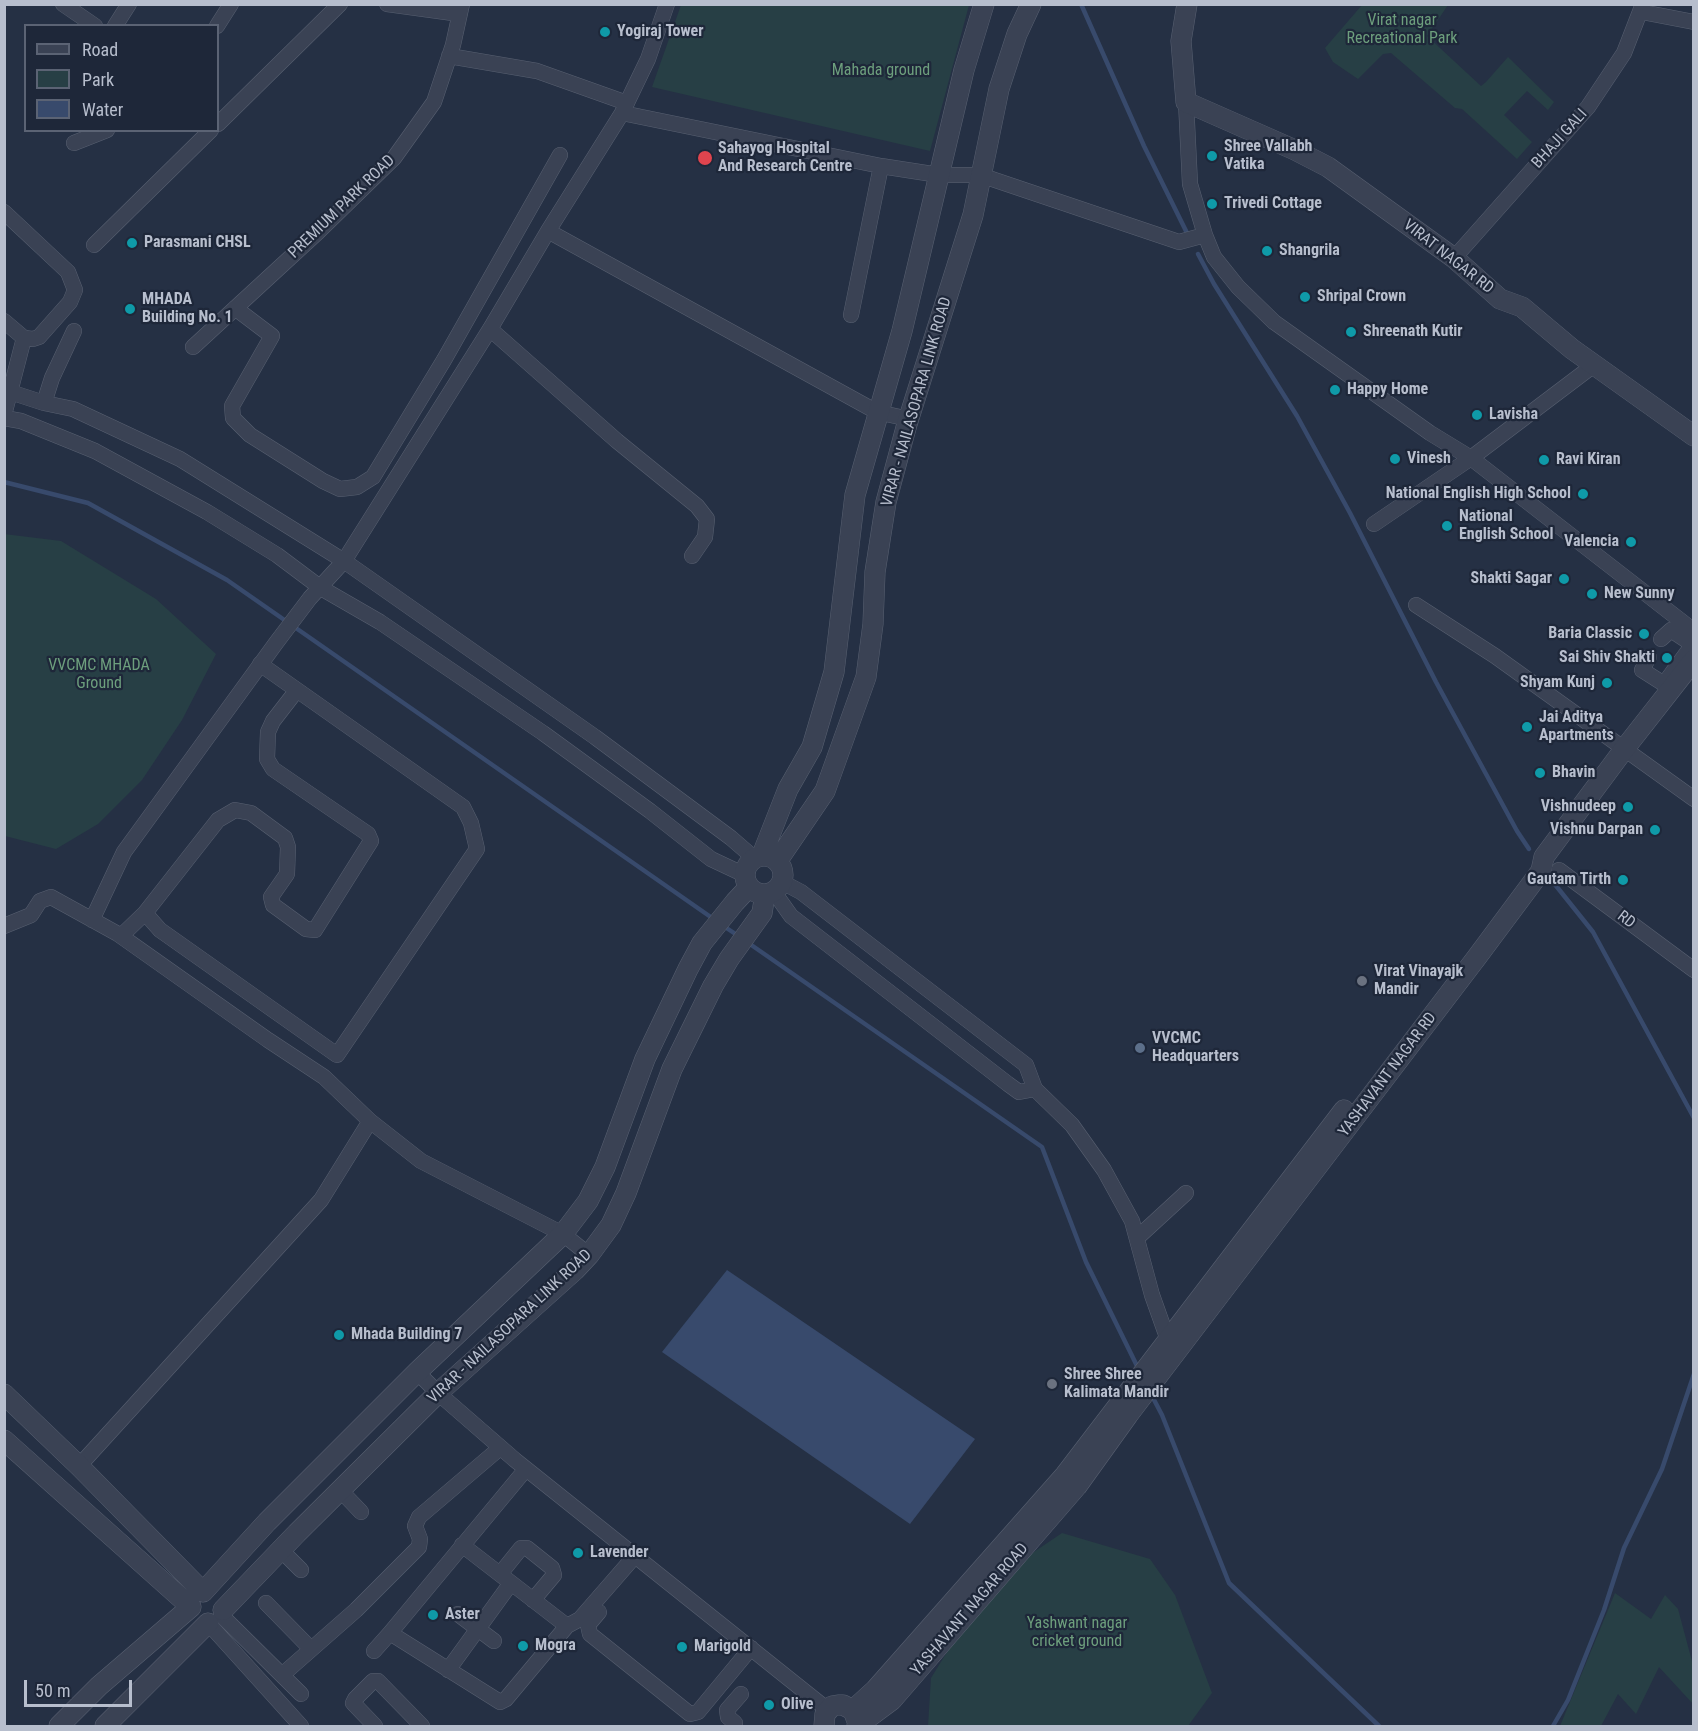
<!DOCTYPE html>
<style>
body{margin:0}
#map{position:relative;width:1698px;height:1731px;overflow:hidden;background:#253044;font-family:"Roboto Condensed",sans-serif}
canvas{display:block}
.frame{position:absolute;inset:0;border:6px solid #b7becd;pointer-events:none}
.legend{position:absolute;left:24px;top:24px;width:195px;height:108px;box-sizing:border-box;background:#1e2739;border:2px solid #5b6374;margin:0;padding:8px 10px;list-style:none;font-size:18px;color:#b7becd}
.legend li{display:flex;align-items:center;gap:12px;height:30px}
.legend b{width:30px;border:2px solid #5b6374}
.scale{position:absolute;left:24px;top:1680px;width:108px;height:27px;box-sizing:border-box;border:3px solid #b7becd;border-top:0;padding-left:8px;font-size:18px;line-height:21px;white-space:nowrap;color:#b7becd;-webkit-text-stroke:4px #1e2739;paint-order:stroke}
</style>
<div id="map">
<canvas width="1698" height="1731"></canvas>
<div class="frame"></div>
<ul class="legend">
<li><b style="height:8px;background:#3a4254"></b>Road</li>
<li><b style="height:16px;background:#273f45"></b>Park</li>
<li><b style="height:16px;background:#384a6c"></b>Water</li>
</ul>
<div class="scale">50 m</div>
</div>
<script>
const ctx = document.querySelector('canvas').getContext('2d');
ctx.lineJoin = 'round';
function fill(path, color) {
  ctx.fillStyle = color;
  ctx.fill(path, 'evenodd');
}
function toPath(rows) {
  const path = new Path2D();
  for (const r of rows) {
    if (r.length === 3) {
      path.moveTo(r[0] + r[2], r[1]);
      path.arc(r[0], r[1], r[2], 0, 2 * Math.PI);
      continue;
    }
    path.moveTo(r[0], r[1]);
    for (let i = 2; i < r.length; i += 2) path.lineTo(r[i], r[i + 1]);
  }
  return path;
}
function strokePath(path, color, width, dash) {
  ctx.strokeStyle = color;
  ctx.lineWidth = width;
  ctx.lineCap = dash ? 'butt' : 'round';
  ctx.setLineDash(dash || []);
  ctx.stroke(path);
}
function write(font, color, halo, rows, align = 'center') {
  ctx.font = font + ' "Roboto Condensed",sans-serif';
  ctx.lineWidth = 4.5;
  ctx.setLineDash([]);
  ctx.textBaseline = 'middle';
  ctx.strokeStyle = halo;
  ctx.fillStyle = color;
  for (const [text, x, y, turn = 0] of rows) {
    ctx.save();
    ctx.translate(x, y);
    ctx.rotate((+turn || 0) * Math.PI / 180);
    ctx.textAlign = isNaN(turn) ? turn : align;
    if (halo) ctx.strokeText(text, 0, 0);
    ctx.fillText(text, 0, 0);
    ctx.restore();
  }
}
const green = toPath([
 [681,5,969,5,930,151,652,87],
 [1362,5,1448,5,1427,36,1481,86,1486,82,1508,57,1554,102,1548,110,1527,91,1504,115,1532,142,1517,159,1462,109,1455,108,1391,53,1383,54,1358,79,1333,62,1325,48],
 [4,534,61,541,156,599,216,654,182,720,142,780,98,824,56,849,5,836],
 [1062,1533,1150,1559,1175,1595,1212,1693,1188,1726,928,1726,931,1678,991,1581],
 [1615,1593,1651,1619,1665,1595,1678,1609,1693,1665,1693,1704,1659,1667,1636,1714,1618,1694,1601,1726,1560,1726]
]);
const water = toPath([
 [727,1270,975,1439,910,1524,662,1352]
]);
const stream = toPath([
 [1081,4,1144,146,1187,233],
 [1198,254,1214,284,1297,416,1350,513,1436,682,1517,831,1529,849],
 [4,482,88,503,227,580,715,920],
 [1545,872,1593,932,1694,1118],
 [722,925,740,937],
 [747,942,1042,1147,1086,1262,1138,1368],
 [1151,1394,1162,1415,1229,1583,1379,1726],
 [1553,1726,1568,1700,1604,1610,1624,1548,1662,1469,1694,1374]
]);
const minor = toPath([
 [63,4,95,26],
 [387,4,460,14],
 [1642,12,1694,22],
 [115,26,129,4],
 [217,26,231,4],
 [449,56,537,71,627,103],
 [1186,102,1190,184,1205,235,1214,257,1238,287,1274,322,1430,433,1471,458,1694,631],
 [622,113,881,166,939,175,980,175,1179,242,1205,235],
 [218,124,340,4],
 [74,143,107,130],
 [4,212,68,272,75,290,70,302,39,337,33,339,24,338,4,321],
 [548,231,877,412,909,419],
 [94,245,211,130],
 [1454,258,1588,107,1624,53,1643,4],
 [235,308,272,336,232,406,233,418,250,435,323,481,340,489,357,487,373,477,444,360,560,155],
 [851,315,881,166],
 [490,329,617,441,697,506,707,519,705,537,692,556],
 [193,347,318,232,394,158,434,102,453,45,462,4],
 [4,390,44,403,73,409,180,459,344,561,595,737,731,838,754,858],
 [44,403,52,378,74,331],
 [4,415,24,338],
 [4,418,21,421,95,451,207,512,277,555,321,588,380,622,543,733,650,811,711,859,745,875],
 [1374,524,1471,458,1594,365],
 [1416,605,1495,656,1694,799],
 [1649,657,1642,670,1664,684,1691,647,1689,642,1671,630,1661,639],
 [260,664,463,807,471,823,477,849,337,1055,160,930,145,913,218,820,235,810,251,813,285,838,288,847,287,874,271,897,273,905,306,929,315,930,371,841,368,834,273,769,267,759,268,732,273,721,297,690],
 [1559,870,1694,970],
 [774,892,791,916,1008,1084,1019,1092,1035,1089,1026,1065,801,892,782,882],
 [92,920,124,852,276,643,310,598,344,561,490,329,548,231,622,113,648,59,667,4],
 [4,926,31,915,40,901,51,897,118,934,268,1040,324,1077,370,1121,421,1161,563,1234,589,1255],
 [121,936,145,913],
 [1035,1089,1072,1125,1104,1170,1132,1221,1152,1295,1168,1340],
 [1137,1238,1186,1193],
 [417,1372,438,1393,515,1460,828,1710],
 [79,1466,321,1200,370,1121],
 [526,1469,390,1633,500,1702,506,1699,567,1626,580,1619,634,1557],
 [340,1490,361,1512],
 [462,1545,567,1626],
 [281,1550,301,1570],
 [500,1574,521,1548,527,1548,552,1568,554,1575,533,1600],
 [266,1603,311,1649],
 [599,1612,588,1625,590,1634,690,1714,698,1712,751,1648],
 [458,1614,494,1641],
 [221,1615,301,1694],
 [208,1623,301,1726],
 [374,1651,390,1633],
 [448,1670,511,1583],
 [282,1675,356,1610,419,1547,420,1539,415,1526,419,1517,500,1448],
 [375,1726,353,1703,355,1699,373,1681,378,1681,422,1726],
 [735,1726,735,1723,728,1717,727,1710,741,1694]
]);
const tertiary = toPath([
 [1187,4,1181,41,1186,102,1295,150,1328,167,1454,258,1500,299,1522,307,1572,349,1694,436],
 [762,855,788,789,812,747,834,672,855,495,902,331,964,70,984,4],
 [764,875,19],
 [778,860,825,791,866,677,873,624,875,572,886,502,907,424,973,215,999,89,1017,34,1031,4],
 [4,1394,79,1466,203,1592,267,1522,417,1372,563,1234,588,1201,605,1167,645,1059,688,969,702,943,735,902,749,887],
 [4,1440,191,1607,99,1686,59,1726],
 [223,1610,297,1533,438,1393,575,1270,589,1255,611,1225,626,1193,672,1069,713,986,729,959,762,913,765,894],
 [853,1710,875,1690,1065,1475,1344,1110],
 [105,1726,208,1623],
 [824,1726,825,1714,832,1706,838,1705,843,1705,853,1710,857,1721],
 [857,1726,892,1700,1077,1486,1128,1415,1477,957,1541,871,1544,857,1625,748,1694,660]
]);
const markers = [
 [605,32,6,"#0f9aa8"],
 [1212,156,6,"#0f9aa8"],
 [705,158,8,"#e0444e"],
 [1212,204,6,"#0f9aa8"],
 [132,243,6,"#0f9aa8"],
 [1267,251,6,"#0f9aa8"],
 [1305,297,6,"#0f9aa8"],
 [130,309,6,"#0f9aa8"],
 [1351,332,6,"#0f9aa8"],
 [1335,390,6,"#0f9aa8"],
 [1477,415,6,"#0f9aa8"],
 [1395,459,6,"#0f9aa8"],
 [1544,460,6,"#0f9aa8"],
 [1583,494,6,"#0f9aa8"],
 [1447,526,6,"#0f9aa8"],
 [1631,542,6,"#0f9aa8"],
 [1564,579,6,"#0f9aa8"],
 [1592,594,6,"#0f9aa8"],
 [1644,634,6,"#0f9aa8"],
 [1667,658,6,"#0f9aa8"],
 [1607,683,6,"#0f9aa8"],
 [1527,727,6,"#0f9aa8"],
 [1540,773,6,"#0f9aa8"],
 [1628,807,6,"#0f9aa8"],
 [1655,830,6,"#0f9aa8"],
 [1623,880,6,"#0f9aa8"],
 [1362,981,6,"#6b7280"],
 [1140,1048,6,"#5c6f8a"],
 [339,1335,6,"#0f9aa8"],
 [1052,1384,6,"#6b7280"],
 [578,1553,6,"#0f9aa8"],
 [433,1615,6,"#0f9aa8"],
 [523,1646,6,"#0f9aa8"],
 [682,1647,6,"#0f9aa8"],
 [769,1705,6,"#0f9aa8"]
];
const parkNames = [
 ["Virat nagar",1402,21],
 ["Recreational Park",1402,39],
 ["Mahada ground",881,71],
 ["VVCMC MHADA",99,666],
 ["Ground",99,684],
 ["Yashwant nagar",1077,1624],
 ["cricket ground",1077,1642]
];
const poiNames = [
 ["Yogiraj Tower",617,32],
 ["Shree Vallabh",1224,147],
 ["Vatika",1224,165],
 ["Sahayog Hospital",718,149],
 ["And Research Centre",718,167],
 ["Trivedi Cottage",1224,204],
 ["Parasmani CHSL",144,243],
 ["Shangrila",1279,251],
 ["Shripal Crown",1317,297],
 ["MHADA",142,300],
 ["Building No. 1",142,318],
 ["Shreenath Kutir",1363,332],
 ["Happy Home",1347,390],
 ["Lavisha",1489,415],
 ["Vinesh",1407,459],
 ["Ravi Kiran",1556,460],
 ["National English High School",1571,494,"right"],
 ["National",1459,517],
 ["English School",1459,535],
 ["Valencia",1619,542,"right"],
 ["Shakti Sagar",1552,579,"right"],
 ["New Sunny",1604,594],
 ["Baria Classic",1632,634,"right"],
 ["Sai Shiv Shakti",1655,658,"right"],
 ["Shyam Kunj",1595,683,"right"],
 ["Jai Aditya",1539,718],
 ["Apartments",1539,736],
 ["Bhavin",1552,773],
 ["Vishnudeep",1616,807,"right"],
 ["Vishnu Darpan",1643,830,"right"],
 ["Gautam Tirth",1611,880,"right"],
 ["Virat Vinayajk",1374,972],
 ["Mandir",1374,990],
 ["VVCMC",1152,1039],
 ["Headquarters",1152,1057],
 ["Mhada Building 7",351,1335],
 ["Shree Shree",1064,1375],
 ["Kalimata Mandir",1064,1393],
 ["Lavender",590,1553],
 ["Aster",445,1615],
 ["Mogra",535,1646],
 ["Marigold",694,1647],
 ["Olive",781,1705]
];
const streetNames = [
 ["BHAJI GALI",1560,139,-48],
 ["PREMIUM PARK ROAD",342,207,-44],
 ["VIRAT NAGAR RD",1448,257,38],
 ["VIRAR - NAILASOPARA LINK ROAD",917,402,-74],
 ["RD",1626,920,37],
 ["YASHAVANT NAGAR RD",1388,1075,-53],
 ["VIRAR - NAILASOPARA LINK ROAD",510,1327,-43],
 ["YASHAVANT NAGAR ROAD",970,1610,-49]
];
fill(green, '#273f45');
fill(water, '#384a6c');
strokePath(stream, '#384a6c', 4.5);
strokePath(minor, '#586071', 16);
strokePath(tertiary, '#586071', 21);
strokePath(minor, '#3a4254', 15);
strokePath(tertiary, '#3a4254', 20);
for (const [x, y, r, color] of markers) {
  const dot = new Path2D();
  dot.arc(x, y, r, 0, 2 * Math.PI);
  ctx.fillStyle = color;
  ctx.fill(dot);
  strokePath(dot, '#1e2739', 2);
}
write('16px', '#6d9f7d', '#1e2739', parkNames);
write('bold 16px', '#b7becd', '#1e2739', poiNames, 'left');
write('16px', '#b7becd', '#1e2739', streetNames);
</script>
